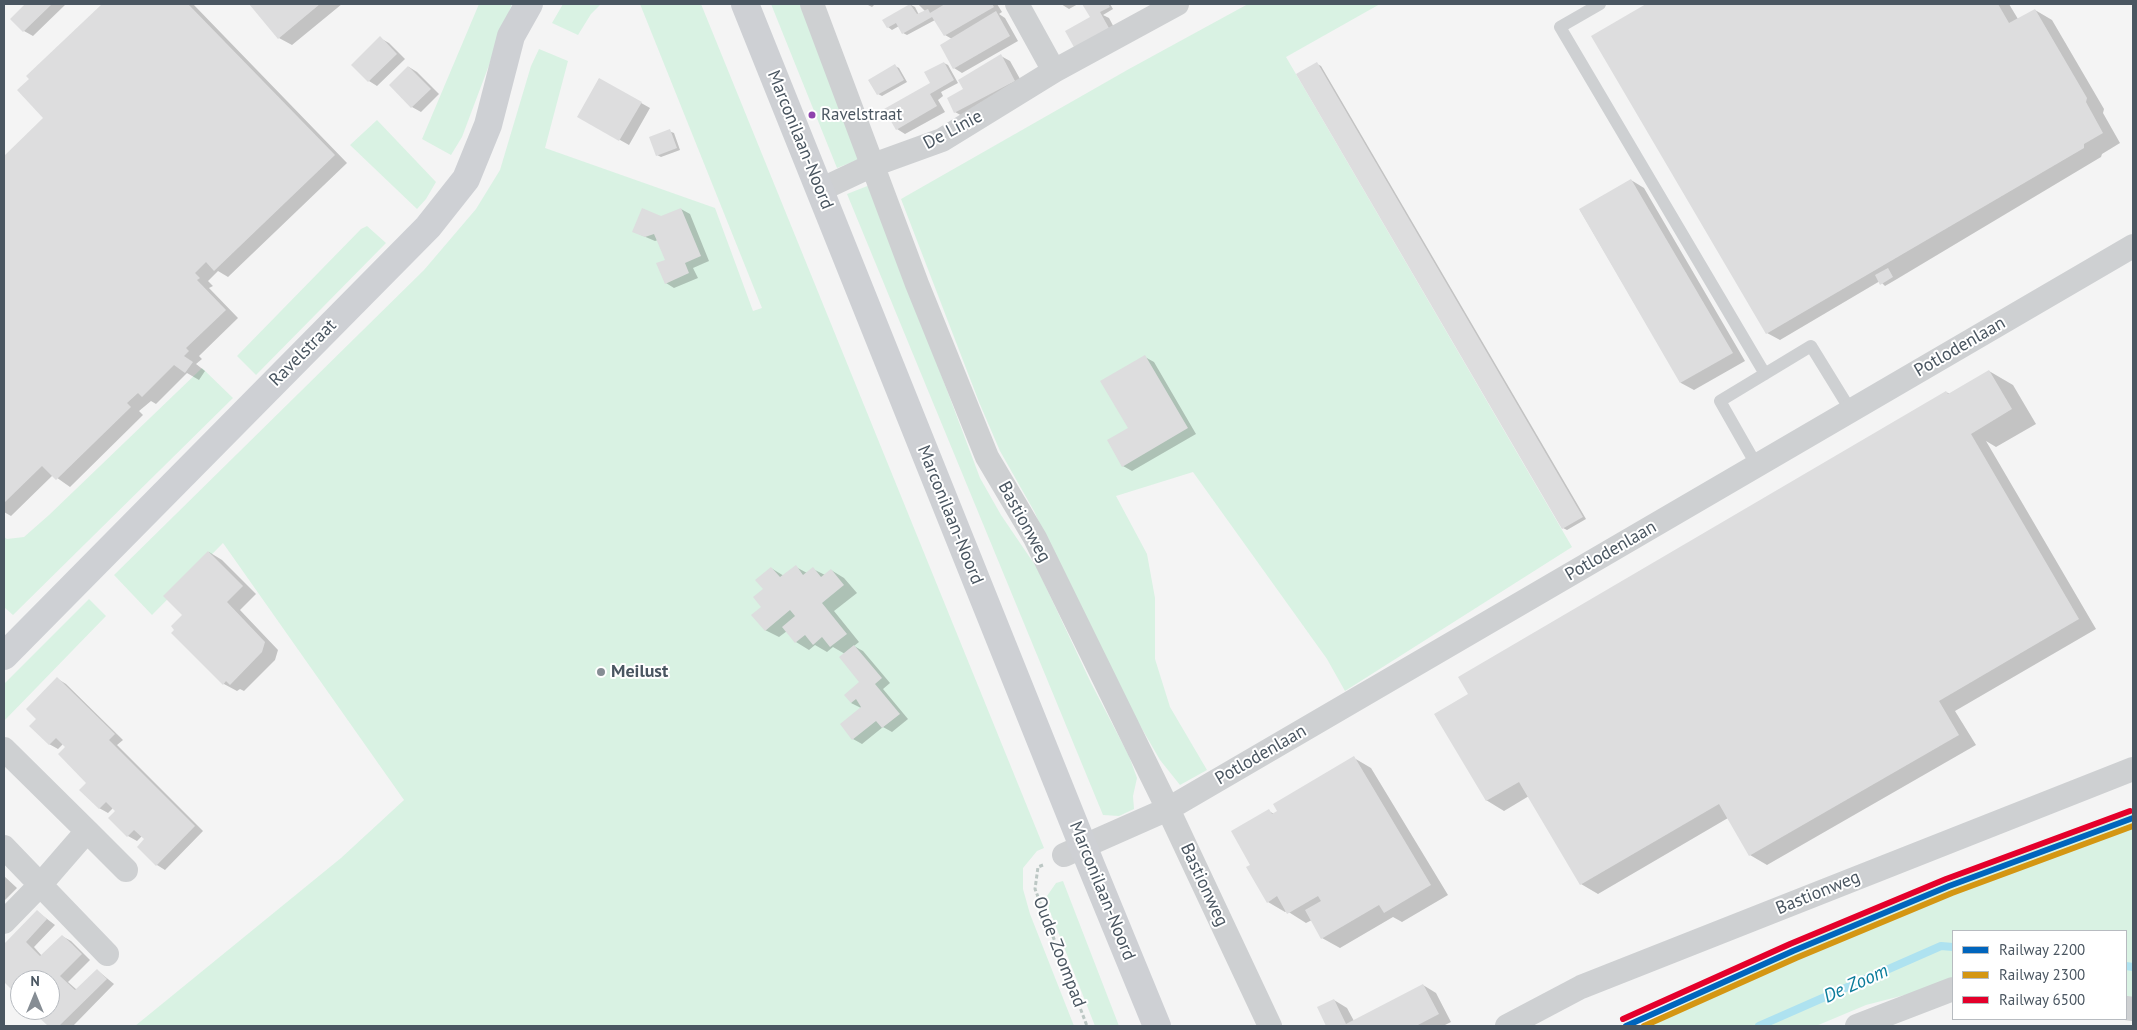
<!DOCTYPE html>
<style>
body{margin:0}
#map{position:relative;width:2137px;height:1030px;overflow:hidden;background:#f4f4f4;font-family:"PT Sans",sans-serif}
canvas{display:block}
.frame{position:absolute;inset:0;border:5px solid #4a5661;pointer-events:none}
.legend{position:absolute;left:1952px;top:930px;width:175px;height:90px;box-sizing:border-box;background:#fff;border:1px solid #b7bbc0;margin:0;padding:6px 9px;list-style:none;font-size:15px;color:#4a5661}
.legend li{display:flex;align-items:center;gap:10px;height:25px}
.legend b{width:25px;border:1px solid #b7bbc0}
.north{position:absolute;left:10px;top:970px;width:50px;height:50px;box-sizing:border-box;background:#fff;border:1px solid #b7bbc0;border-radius:50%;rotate:0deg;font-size:14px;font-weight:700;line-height:20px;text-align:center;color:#4a5661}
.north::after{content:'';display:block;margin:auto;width:18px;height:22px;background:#868d94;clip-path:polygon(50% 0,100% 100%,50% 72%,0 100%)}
</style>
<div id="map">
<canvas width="2137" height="1030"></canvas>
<div class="frame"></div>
<ul class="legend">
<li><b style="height:6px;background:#0065bd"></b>Railway 2200</li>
<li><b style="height:6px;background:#d49613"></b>Railway 2300</li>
<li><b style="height:6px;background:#e4002b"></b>Railway 6500</li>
</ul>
<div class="north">N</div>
</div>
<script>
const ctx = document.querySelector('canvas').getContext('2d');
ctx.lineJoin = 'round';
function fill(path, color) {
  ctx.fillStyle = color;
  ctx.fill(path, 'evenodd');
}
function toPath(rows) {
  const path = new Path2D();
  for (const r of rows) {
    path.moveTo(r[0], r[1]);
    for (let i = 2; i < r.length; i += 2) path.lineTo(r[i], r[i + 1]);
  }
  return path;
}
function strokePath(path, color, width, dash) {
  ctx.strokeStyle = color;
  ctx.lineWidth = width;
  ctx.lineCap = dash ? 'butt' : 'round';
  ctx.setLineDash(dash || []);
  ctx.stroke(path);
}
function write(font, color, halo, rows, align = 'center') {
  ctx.font = font + ' "PT Sans",sans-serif';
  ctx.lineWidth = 4;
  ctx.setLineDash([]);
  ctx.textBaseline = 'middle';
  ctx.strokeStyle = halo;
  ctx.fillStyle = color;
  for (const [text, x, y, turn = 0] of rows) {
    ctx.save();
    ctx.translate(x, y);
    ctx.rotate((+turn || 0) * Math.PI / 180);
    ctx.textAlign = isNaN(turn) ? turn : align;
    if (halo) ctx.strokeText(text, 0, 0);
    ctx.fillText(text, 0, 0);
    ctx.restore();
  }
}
const green = toPath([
 [479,4,512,4,462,137,451,155,422,139],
 [563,4,601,4,591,14,578,35,552,23],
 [640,4,701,4,1044,848,1037,851,1023,868,1023,889,1030,914,1074,1026,135,1026,341,858,404,800,223,543,152,615,114,575,424,270,476,209,500,170,531,66,539,49,568,61,545,148,715,208,753,311,762,308],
 [771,4,801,4,860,159,837,168],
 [1248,4,1380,4,1286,57,1572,547,1345,691,1327,659,1193,472,1116,496,1147,554,1155,598,1155,659,1170,707,1207,770,1180,785,1160,760,1115,682,1080,613,1034,511,1000,451,979,402,901,199,1129,69],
 [377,120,436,182,426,199,417,209,350,145],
 [870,185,980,478,1001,515,1037,568,1091,683,1129,756,1137,778,1133,796,1134,809,1119,816,1103,815,847,194],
 [367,226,386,243,256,375,237,356,361,229],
 [202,368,233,398,13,615,4,607,4,537,7,539,24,537,49,515],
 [89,599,106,616,4,721,4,684],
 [2133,811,2133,1001,2126,1000,2126,931,1953,931,1953,987,1928,989,1866,1005,1816,1026,1641,1026,1816,936,2072,831],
 [1063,881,1119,1026,1095,1026,1049,909,1047,896,1056,883]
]);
const shadow = toPath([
 [27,4,66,4,33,36,24,31,12,19],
 [103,4,193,4,347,163,228,277,218,271,208,281,213,286,209,288,238,318,199,356,202,359,196,364,205,371,199,380,187,373,156,404,151,401,139,411,143,415,70,487,53,475,11,516,4,512,4,158,45,118,28,76],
 [250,4,342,4,292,45,279,38],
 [866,4,875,4,872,7],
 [918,4,997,4,1002,12,999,14,1005,18,1018,41,962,73,954,68,952,39,945,35,935,20,907,35,903,33,899,26,892,30,888,27,884,20,911,5,915,7,919,15,925,11],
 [1061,4,1078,4,1069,9],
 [1084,4,1110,4,1113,9,1103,15,1109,18,1118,35,1091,16],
 [1649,4,2009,4,2018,19,2035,10,2052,20,2104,109,2103,113,2120,143,2102,154,2101,157,1897,279,1885,286,1880,281,1780,340,1767,333,1593,36],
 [380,38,389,43,405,59,377,86,369,81],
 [1001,56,1010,61,1024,86,964,117,955,112,965,90],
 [944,63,948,65,958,83,941,92,943,96,938,100,945,112,905,134,897,129,932,83],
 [1317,64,1321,66,1586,519,1567,530,1563,528],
 [895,66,899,68,907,82,882,96,878,94],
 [409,67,417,72,439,94,421,112,412,107],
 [599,79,650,108,629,145,579,117],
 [669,131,674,133,680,150,661,157,657,155],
 [1631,180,1644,188,1745,361,1694,390,1681,383,1580,210],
 [681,209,690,214,709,261,693,268,698,278,674,288,666,283,667,260,658,240,655,241,634,232],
 [1145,357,1154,362,1196,434,1132,471,1123,466],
 [1989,371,2013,385,2036,424,1996,447,1986,441,2096,629,1955,711,1976,745,1767,865,1750,855,1728,818,1598,894,1581,884,1529,796,1504,811,1486,800,1469,694,1946,392,1950,394],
 [209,552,222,560,256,594,240,610,278,650,275,660,244,691,240,689,237,691,224,684,176,630,184,615],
 [796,567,807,573,813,569,825,575,831,570,844,578,857,593,834,611,859,642,854,646,863,651,890,683,883,689,908,719,892,732,883,727,862,744,853,739,861,708,851,703,861,683,845,654,833,647,827,652,815,645,809,650,796,642,787,631,779,637,765,630,763,607,765,589,771,568,784,576],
 [58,679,66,684,123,740,117,745,203,831,165,870,157,865,146,839,142,836,137,841,128,836,110,818,117,811,113,808,108,813,99,808,88,783,67,747,63,744,58,749,49,744,38,719],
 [1354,758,1371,768,1448,895,1402,922,1393,917,1340,948,1322,938,1312,920,1306,923,1287,911,1285,912,1268,902,1252,865,1269,811,1274,814],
 [4,876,17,888,4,901],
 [38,912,55,925,34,947,42,956,62,936,71,941,90,960,68,982,77,990,97,970,114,984,73,1026,50,1026,33,1010,50,1010,50,980,20,980,20,997,4,981,4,945],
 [1423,985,1436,993,1451,1022,1443,1026,1327,1026,1319,1008,1334,1000,1347,1008,1354,1021]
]);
const stream = toPath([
 [2126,966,2133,967],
 [1759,1026,1941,946,1953,947]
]);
const building = toPath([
 [25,4,52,4,23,32,10,19],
 [102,4,188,4,335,155,214,271,206,262,195,273,200,278,197,280,226,310,186,348,189,351,184,356,193,362,185,373,174,365,142,397,138,393,127,403,131,407,56,480,42,466,4,503,4,156,43,118,17,90,29,79,26,76],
 [249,4,320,4,278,39],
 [910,4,917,14,928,9,930,13,945,4,992,4,994,7,944,36,932,17,902,34,896,23,887,28,882,20],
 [1082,4,1108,4,1110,7,1100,12,1110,30,1075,49,1065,31,1090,17],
 [1646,4,1998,4,2009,23,2035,9,2087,98,2086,102,2103,133,2084,144,2084,148,1766,334,1591,36],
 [996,11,1010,36,953,69,940,45],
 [380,36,397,54,368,82,351,65],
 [1001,54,1015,81,954,113,947,98,963,89,958,80],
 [944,62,954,80,930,94,937,106,896,130,884,109,930,83,924,72],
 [1317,62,1583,517,1562,529,1296,74],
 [895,64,904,80,877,95,868,80],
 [408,66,431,89,411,108,389,85],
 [599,78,642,102,619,141,577,117],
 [670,129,677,148,656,156,649,137],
 [1631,179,1733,353,1680,383,1579,209],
 [642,208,661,216,681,208,701,256,685,263,689,273,665,284,656,263,665,260,654,234,645,237,632,232],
 [1888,268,1893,277,1880,285,1875,275],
 [1145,355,1188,428,1122,467,1107,440,1128,428,1100,381],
 [1989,370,2012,409,1971,434,2079,619,1939,701,1959,735,1749,856,1719,804,1580,885,1519,782,1486,801,1434,714,1468,694,1458,677,1946,391,1948,394],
 [208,551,243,586,227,602,265,642,262,652,230,685,226,681,223,685,171,633,174,630,171,626,182,615,163,596],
 [796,565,803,575,813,567,821,577,831,569,844,585,822,603,847,634,830,647,822,637,813,645,805,635,795,643,782,627,795,616,790,610,765,631,751,615,761,607,753,597,763,589,755,580,771,567,780,577],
 [854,645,882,678,875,684,900,714,882,728,876,721,852,740,840,724,861,707,856,699,851,703,844,695,859,682,839,657],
 [57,677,115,734,109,740,195,826,156,866,137,847,144,839,134,830,127,837,108,818,115,811,106,802,99,809,79,790,86,783,58,754,65,747,56,738,49,745,29,726,36,719,26,709],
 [1354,756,1431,885,1384,913,1379,905,1321,939,1305,910,1321,901,1318,896,1287,914,1277,896,1267,903,1246,867,1250,865,1231,831,1269,809,1272,814,1277,811,1273,804],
 [37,910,47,919,26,942,40,956,62,935,72,944,82,954,60,976,75,990,97,969,107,979,59,1026,48,1026,31,1010,50,1010,50,980,20,980,20,998,4,982,4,944],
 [1423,984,1439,1014,1416,1026,1326,1026,1317,1007,1334,999,1346,1024]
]);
const path = toPath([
 [1043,865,1038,867,1035,889,1087,1026]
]);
const lane = toPath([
 [1600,4,1560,27,1765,374],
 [1757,466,1720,401,1811,346,1851,411]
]);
const street = toPath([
 [812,4,917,284,987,457,1035,538,1168,809,1270,1026],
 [1017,4,1054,71],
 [820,190,873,165,942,140,1054,71,1177,4],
 [4,749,87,831,41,884,4,922],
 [87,831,126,870],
 [4,847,107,954],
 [1064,855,1168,809,2133,246],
 [2126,1008,2133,1009],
 [1507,1026,1581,987,2133,769],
 [1857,1026,1953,989]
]);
const secondary = toPath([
 [745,4,1083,846,1157,1026],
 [4,656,428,227,466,179,488,125,511,36,529,4]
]);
const rail1 = toPath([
 [1626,1026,1793,951,1949,886,2133,818]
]);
const rail2 = toPath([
 [1644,1026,1796,958,1952,893,2133,826]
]);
const rail3 = toPath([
 [1623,1019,1790,944,1946,879,2130,811]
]);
const markers = [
 [812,115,4.5,"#8e44ad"],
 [601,672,5,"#868d94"]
];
const busNames = [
 ["Ravelstraat",821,115]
];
const streetNames = [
 ["De Linie",953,130,-28],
 ["Marconilaan-Noord",800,140,68],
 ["Potlodenlaan",1960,347,-30],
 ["Ravelstraat",303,353,-45],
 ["Marconilaan-Noord",950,515,68],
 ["Bastionweg",1024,522,61],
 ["Potlodenlaan",1611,551,-30],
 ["Potlodenlaan",1261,755,-30],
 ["Bastionweg",1204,885,65],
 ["Marconilaan-Noord",1102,891,68],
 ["Bastionweg",1818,893,-22],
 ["Oude Zoompad",1059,952,69]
];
const poiNames = [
 ["Meilust",611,672]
];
const waterNames = [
 ["De Zoom",1856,984,-24]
];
fill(green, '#d9f2e3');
fill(shadow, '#0003');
strokePath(stream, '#aee2f0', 8);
fill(building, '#ddddde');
strokePath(path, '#bcc7c4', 3, [4, 2.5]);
strokePath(lane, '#ced0d2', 12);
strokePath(street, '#ced0d2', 24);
strokePath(secondary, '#ced0d4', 28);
strokePath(rail1, '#0065bd', 6);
strokePath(rail2, '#d49613', 6);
strokePath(rail3, '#e4002b', 6);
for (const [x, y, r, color] of markers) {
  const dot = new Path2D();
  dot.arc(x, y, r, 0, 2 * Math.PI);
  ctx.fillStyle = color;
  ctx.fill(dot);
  strokePath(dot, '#fff', 2);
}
write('17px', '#4a5661', '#fff', busNames, 'left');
write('18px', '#4a5661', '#fff', streetNames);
write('bold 18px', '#4a5661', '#fff', poiNames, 'left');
write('italic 19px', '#0c7c9b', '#fff', waterNames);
</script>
